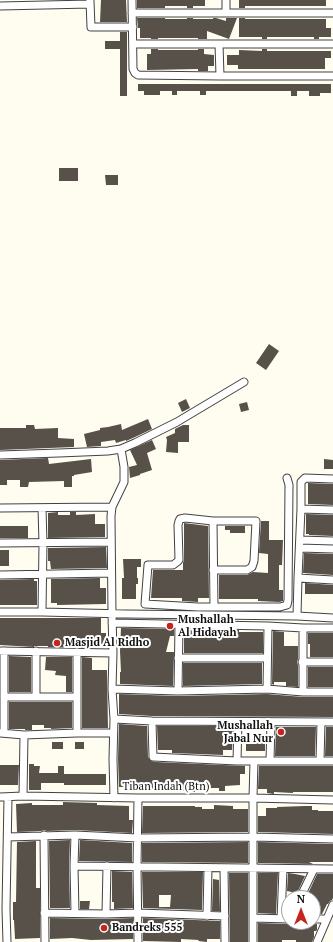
<!DOCTYPE html>
<style>
body{margin:0}
#map{position:relative;width:333px;height:942px;overflow:hidden;background:#fffdf0;font-family:"PT Serif",serif}
canvas{display:block}
.north{position:absolute;left:281px;top:890px;width:40px;height:40px;box-sizing:border-box;background:#fff;border:1px solid #9f9f9f;border-radius:50%;rotate:0deg;font-size:11px;font-weight:700;line-height:16px;text-align:center;color:#0f0f0f}
.north::after{content:'';display:block;margin:auto;width:14px;height:18px;background:#c6241f;clip-path:polygon(50% 0,100% 100%,50% 72%,0 100%)}
</style>
<div id="map">
<canvas width="333" height="942"></canvas>
<div class="north">N</div>
</div>
<script>
const ctx = document.querySelector('canvas').getContext('2d');
ctx.lineJoin = 'round';
function fill(path, color) {
  ctx.fillStyle = color;
  ctx.fill(path, 'evenodd');
}
function toPath(rows) {
  const path = new Path2D();
  for (const r of rows) {
    path.moveTo(r[0], r[1]);
    for (let i = 2; i < r.length; i += 2) path.lineTo(r[i], r[i + 1]);
  }
  return path;
}
function strokePath(path, color, width, dash) {
  ctx.strokeStyle = color;
  ctx.lineWidth = width;
  ctx.lineCap = dash ? 'butt' : 'round';
  ctx.setLineDash(dash || []);
  ctx.stroke(path);
}
function write(font, color, halo, rows, align = 'center') {
  ctx.font = font + ' "PT Serif",serif';
  ctx.lineWidth = 4;
  ctx.setLineDash([]);
  ctx.textBaseline = 'middle';
  ctx.strokeStyle = halo;
  ctx.fillStyle = color;
  for (const [text, x, y, turn = 0] of rows) {
    ctx.save();
    ctx.translate(x, y);
    ctx.rotate((+turn || 0) * Math.PI / 180);
    ctx.textAlign = isNaN(turn) ? turn : align;
    if (halo) ctx.strokeText(text, 0, 0);
    ctx.fillText(text, 0, 0);
    ctx.restore();
  }
}
const building = toPath([
 [101,0,126,0,127,22,100,22],
 [137,0,205,0,205,6,193,6,193,8,187,8,187,6,165,6,165,8,137,8],
 [239,0,326,0,326,6,245,6,245,8,239,8],
 [137,18,165,18,165,19,187,19,187,18,193,18,193,19,213,19,213,18,216,18,226,21,226,18,237,18,229,39,207,31,207,39,198,39,198,38,158,38,158,39,151,39,151,38,140,38,140,28,138,28],
 [239,18,245,18,245,19,326,19,326,28,331,28,331,37,319,37,319,39,314,39,314,37,267,37,267,39,262,39,262,37,239,37],
 [120,32,127,32,127,96,120,96,120,49,105,49,105,41,120,41],
 [151,49,158,49,158,50,198,50,198,49,204,49,204,54,214,55,214,66,208,66,208,71,198,71,198,69,147,70,147,54,151,54],
 [262,49,267,49,267,51,331,51,331,58,325,58,325,69,238,69,238,65,227,65,227,55,239,55,239,50,262,51],
 [138,84,331,84,331,93,320,93,320,96,309,96,309,91,297,91,297,96,291,96,291,91,206,91,206,95,200,95,200,91,177,91,177,95,172,95,172,91,160,91,160,95,144,95,144,91,138,91],
 [59,168,78,168,78,181,59,181],
 [105,175,118,175,118,185,106,185],
 [269,344,279,351,266,370,256,363],
 [186,399,190,408,182,412,178,403],
 [247,402,249,410,241,412,239,404],
 [148,419,152,429,133,438,126,441,126,440,116,443,115,440,101,442,101,446,87,447,84,434,100,430,100,428,108,427,121,424,122,430],
 [26,425,34,425,35,429,58,428,58,438,74,439,74,447,0,450,0,428,26,428],
 [183,425,189,425,189,442,178,442,178,453,166,452,167,440,166,437,175,433,175,429],
 [152,440,156,449,147,453,152,470,140,474,140,475,130,478,129,467,137,465,130,450],
 [48,458,49,464,91,459,92,472,74,475,74,476,72,476,72,487,64,487,64,481,29,482,28,487,20,487,20,480,7,480,7,485,0,485,0,460],
 [324,459,333,460,333,469,324,469],
 [308,483,333,484,333,505,308,504],
 [58,512,58,515,70,515,70,512,76,512,76,515,95,514,95,524,105,524,105,537,48,538,48,513],
 [306,514,333,515,333,536,309,535,309,534,306,534],
 [261,521,269,521,269,540,283,540,282,565,279,565,279,590,283,590,283,601,279,602,258,601,258,599,219,599,219,575,247,575,253,572,268,573,268,554,259,553],
 [184,523,208,526,209,598,198,598,198,602,182,601,182,598,151,598,153,570,183,570,183,563,184,560],
 [0,526,28,526,28,538,0,538],
 [225,526,245,526,245,533,230,533,230,530,225,530],
 [106,547,107,568,51,569,50,561,48,561,48,548],
 [0,550,9,550,9,566,0,566],
 [304,553,333,554,333,575,303,573],
 [123,559,141,559,141,567,137,567,137,578,138,578,138,584,136,584,136,599,122,599,122,578,124,578],
 [100,578,100,588,106,588,106,604,57,605,57,603,51,603,51,579],
 [34,579,34,581,37,581,37,605,0,605,0,580],
 [305,583,333,585,333,594,305,594],
 [0,618,101,618,101,633,106,633,106,646,92,646,92,648,48,647,48,646,34,646,34,647,0,645],
 [121,628,174,629,174,636,170,636,166,652,174,652,173,686,120,684,120,672,121,672,120,651],
 [184,630,204,631,204,630,239,630,239,632,263,632,263,653,184,653],
 [273,631,284,632,284,646,298,646,298,659,297,662,298,665,298,687,286,686,286,682,274,682,274,685,272,684],
 [308,633,333,633,333,657,310,657,310,644,308,644],
 [9,656,31,657,31,692,9,692],
 [46,657,72,657,72,692,66,692,66,676,55,675,56,671,45,670],
 [82,657,92,658,92,670,107,670,108,728,82,728],
 [183,663,262,663,262,684,183,686],
 [308,667,333,667,333,687,308,687],
 [119,694,178,696,267,694,303,697,333,697,333,717,152,716,119,714],
 [9,702,72,702,72,728,51,729,51,728,44,728,44,725,32,725,32,730,25,730,25,729,9,729],
 [119,724,147,726,148,757,151,761,156,762,245,766,245,774,240,774,240,785,225,786,225,791,219,791,219,788,195,788,195,792,188,792,188,791,160,791,160,789,152,789,152,787,136,787,136,790,130,790,130,787,119,787,118,759],
 [157,726,233,726,232,750,223,750,223,755,172,753,172,750,158,750],
 [276,727,316,727,315,756,275,756],
 [326,727,333,727,333,756,325,756],
 [52,742,63,742,63,749,52,749],
 [75,742,84,742,84,749,75,749],
 [256,742,265,742,265,751,246,751,246,744,256,744],
 [29,764,34,764,34,766,40,766,39,773,58,773,58,766,64,766,64,774,106,774,106,785,64,785,64,783,41,783,41,790,29,790],
 [0,765,19,765,18,785,0,785],
 [259,766,333,766,333,792,293,792,293,793,274,792,274,794,267,793,267,789,258,789],
 [63,802,97,803,97,805,129,806,129,820,133,820,132,833,75,830,47,831,44,830,41,831,17,832,16,804,32,803,32,805,63,805],
 [214,805,233,806,233,809,248,809,248,832,142,833,143,806,195,806,195,807,202,807,202,809,214,809],
 [305,806,312,806,312,810,318,810,318,811,333,811,333,834,258,832,258,816,266,816,266,808,277,808,277,807],
 [70,840,69,866,70,908,50,908,49,841],
 [80,840,132,843,132,862,79,861],
 [36,841,36,888,40,888,40,938,15,939,14,920,13,920,13,902,16,902,17,842],
 [248,842,248,863,142,862,142,843],
 [258,842,333,844,333,862,309,862,313,864,258,863],
 [112,871,132,872,133,908,114,909,114,902,112,902],
 [142,872,203,872,202,910,143,908],
 [159,895,171,895,170,907,159,907],
 [229,873,248,873,248,942,230,942],
 [258,873,278,873,276,914,258,913],
 [288,873,295,874,305,876,297,893,287,891],
 [317,874,333,874,333,898,332,900,330,901,328,904,327,904,322,914,320,914,313,911,313,898,306,898],
 [213,879,219,880,220,911,212,911],
 [80,901,90,901,89,909,80,909],
 [50,918,106,919,133,918,133,939,91,940,72,938,50,939],
 [143,918,220,921,220,939,207,939,207,942,198,941,199,940,181,939,181,942,143,941],
 [293,922,309,922,313,924,317,924,317,930,316,931,314,931,314,937,312,942,296,942,296,940,282,940,282,942,258,942,258,923,289,924]
]);
const minor = toPath([
 [132,0,133,69,135,73,138,75,220,76,333,76],
 [226,0,226,13],
 [90,1,91,27,133,27],
 [0,6,90,4],
 [132,13,333,13],
 [133,44,333,44],
 [219,44,220,76],
 [121,449,135,443,177,422,244,382],
 [0,455,59,453,108,451,121,449,124,467,124,482,112,507,111,516,112,614,113,653,112,689,114,719,113,759,114,798],
 [0,508,112,507],
 [301,509,333,510],
 [213,521,214,607],
 [300,540,333,541],
 [0,543,111,542],
 [300,548,333,549],
 [213,570,247,570,252,567,254,561,256,521,213,521,185,518,180,519,179,521,178,525,179,560,177,562,173,565,148,565,145,604,198,607,280,607,287,605,288,600,289,485,287,478],
 [0,575,111,573],
 [298,578,333,580],
 [0,612,42,612,126,614,297,616,333,618],
 [42,612,43,543,42,508],
 [297,616,298,578,301,509,301,482,305,478,333,479],
 [112,623,268,626,303,628,333,628],
 [0,651,113,653],
 [4,651,4,733],
 [36,651,36,697],
 [77,652,77,733],
 [178,658,267,658],
 [302,662,333,662],
 [112,689,178,691,267,689,303,692,333,692],
 [267,689,268,626],
 [178,691,179,624],
 [303,692,303,628],
 [4,697,76,697],
 [114,719,152,721,333,722],
 [152,721,153,757,237,761,333,761],
 [0,733,24,735,77,733,113,733],
 [237,761,238,722],
 [270,761,271,722],
 [320,761,321,722],
 [23,796,24,735],
 [0,797,23,796,138,798,253,798,333,800],
 [138,798,137,867,138,942],
 [44,835,45,942],
 [75,835,74,866,75,913],
 [8,837,75,835,138,838,253,837,333,839],
 [74,866,333,869],
 [224,868,225,942],
 [300,898,314,869],
 [44,913,106,914,138,913,225,916],
 [106,914,107,866],
 [207,916,208,868],
 [253,918,289,919],
 [281,919,283,869],
 [313,919,327,919],
 [7,942,6,909,8,797],
 [253,942,253,798,254,761],
 [317,942,333,905]
]);
const markers = [
 [170,626,4,"#c6241f"],
 [57,643,4,"#c6241f"],
 [281,732,4,"#c6241f"],
 [104,928,4,"#c6241f"]
];
const poiNames = [
 ["Mushallah",178,620],
 ["Al Hidayah",178,633],
 ["Masjid Al Ridho",65,643],
 ["Mushallah",273,726,"right"],
 ["Jabal Nur",273,739,"right"],
 ["Bandreks 555",112,928]
];
const streetNames = [
 ["Tiban Indah (Btn)",166,787]
];
fill(building, '#58514a');
strokePath(minor, '#424242', 9);
strokePath(minor, '#fff', 7);
for (const [x, y, r, color] of markers) {
  const dot = new Path2D();
  dot.arc(x, y, r, 0, 2 * Math.PI);
  ctx.fillStyle = color;
  ctx.fill(dot);
  strokePath(dot, '#fff', 1.5);
}
write('bold 11px', '#0f0f0f', '#fff', poiNames, 'left');
write('11px', '#0f0f0f', '#fff', streetNames);
</script>
